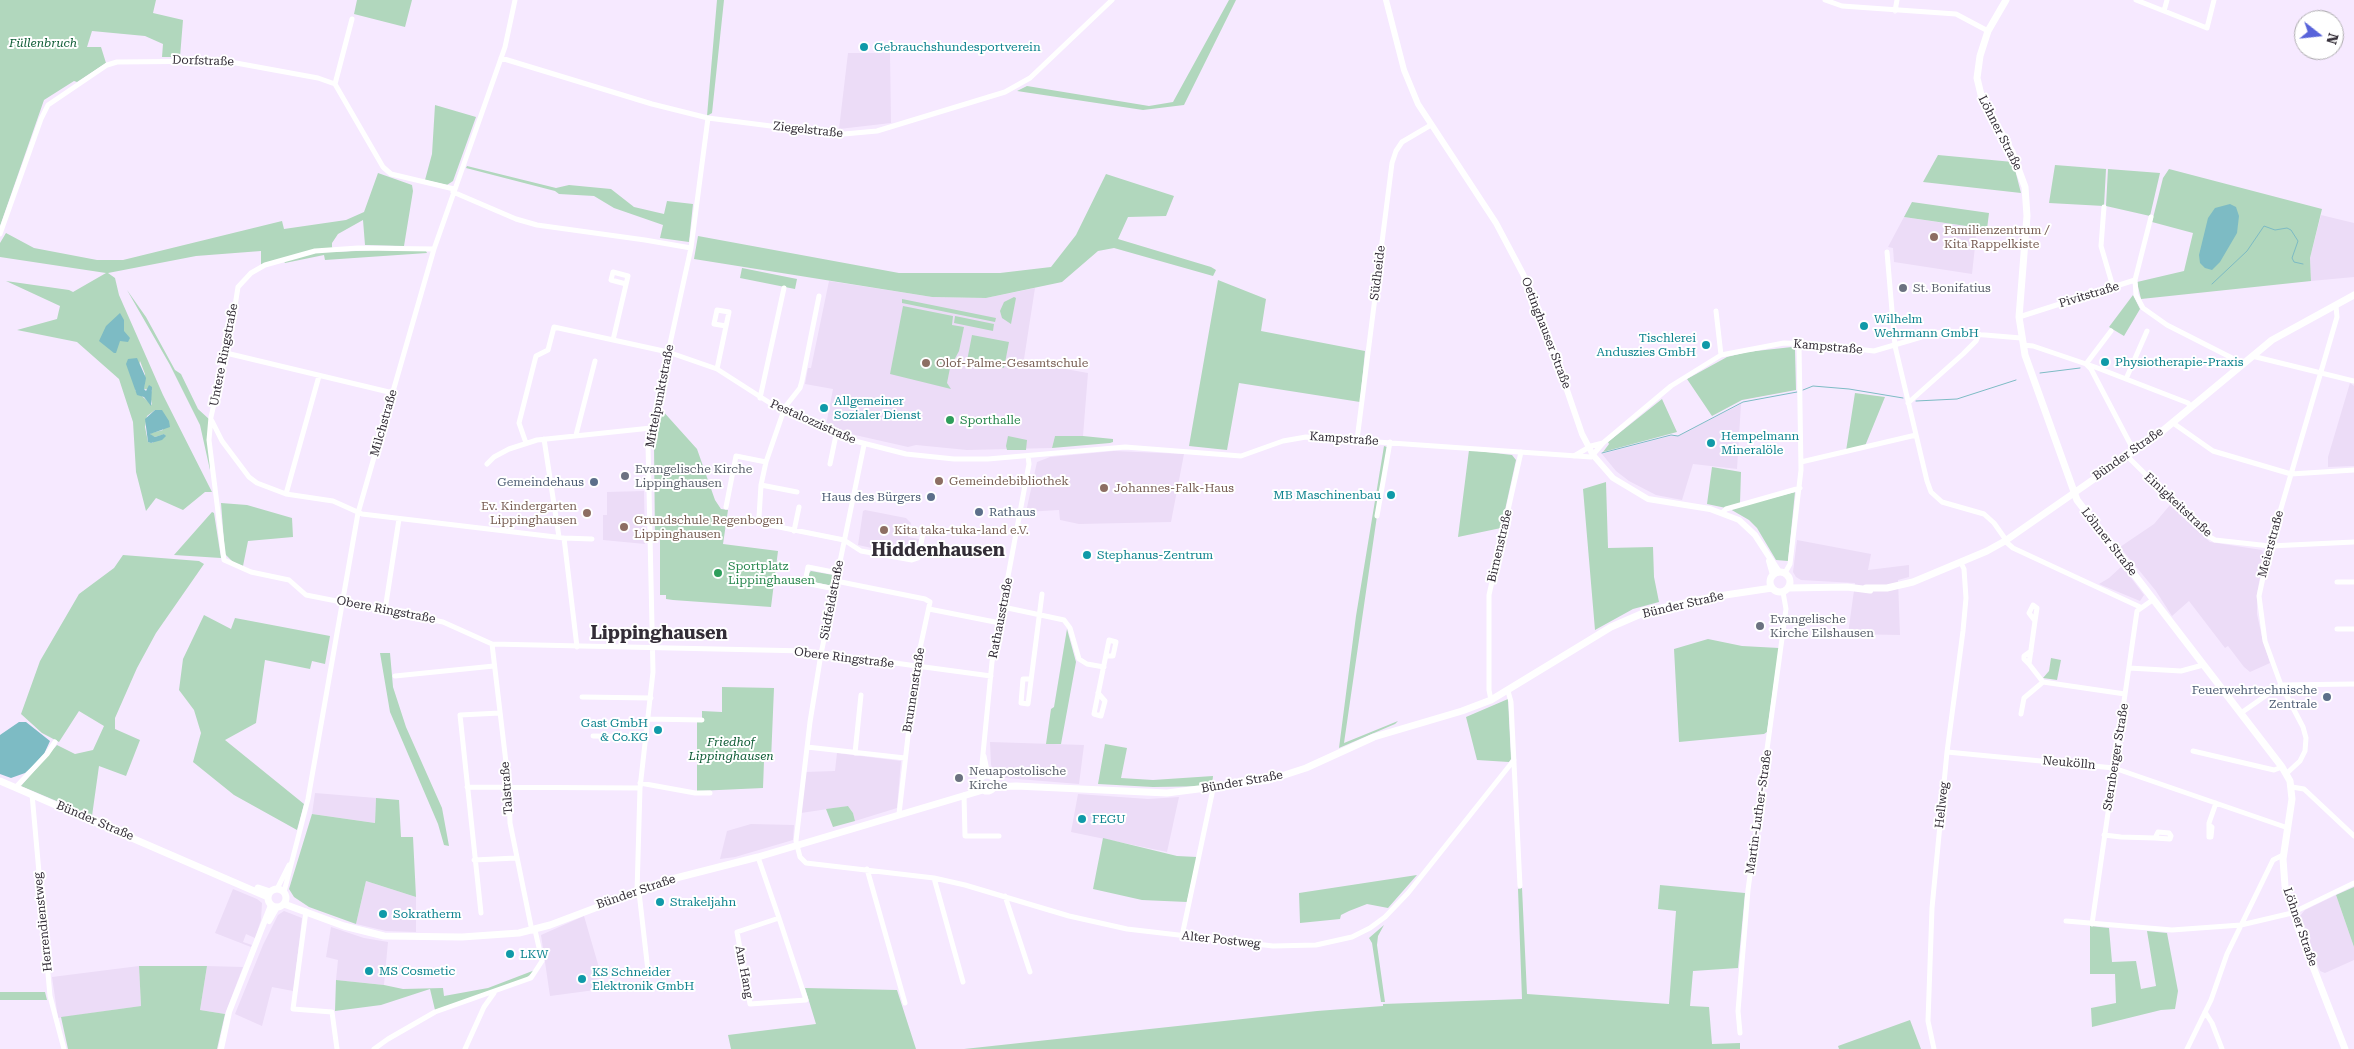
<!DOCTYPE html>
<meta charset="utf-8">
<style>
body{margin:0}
#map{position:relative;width:2354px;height:1049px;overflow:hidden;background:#f6e9ff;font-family:"Roboto Serif",serif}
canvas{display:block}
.north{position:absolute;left:2294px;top:10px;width:50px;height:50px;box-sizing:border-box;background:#fff;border:1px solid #adabaf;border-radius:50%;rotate:106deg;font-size:14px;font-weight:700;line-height:20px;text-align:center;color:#332d37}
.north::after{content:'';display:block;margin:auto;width:18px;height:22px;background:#5863da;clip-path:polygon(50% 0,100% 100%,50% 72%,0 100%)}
</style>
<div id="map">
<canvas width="2354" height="1049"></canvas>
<div class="north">N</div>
</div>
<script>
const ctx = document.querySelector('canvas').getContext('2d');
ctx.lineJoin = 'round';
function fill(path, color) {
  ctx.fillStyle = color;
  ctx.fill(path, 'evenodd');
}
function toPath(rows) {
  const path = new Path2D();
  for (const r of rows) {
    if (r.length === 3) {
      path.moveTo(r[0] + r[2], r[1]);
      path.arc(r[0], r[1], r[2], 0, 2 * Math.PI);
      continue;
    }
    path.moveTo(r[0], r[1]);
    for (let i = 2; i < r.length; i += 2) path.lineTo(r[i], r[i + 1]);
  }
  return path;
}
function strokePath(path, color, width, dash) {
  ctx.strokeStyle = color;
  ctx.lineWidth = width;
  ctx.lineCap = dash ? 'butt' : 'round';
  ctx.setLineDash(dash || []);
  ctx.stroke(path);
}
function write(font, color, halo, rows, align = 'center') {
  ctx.font = font + ' "Roboto Serif",serif';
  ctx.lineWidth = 4;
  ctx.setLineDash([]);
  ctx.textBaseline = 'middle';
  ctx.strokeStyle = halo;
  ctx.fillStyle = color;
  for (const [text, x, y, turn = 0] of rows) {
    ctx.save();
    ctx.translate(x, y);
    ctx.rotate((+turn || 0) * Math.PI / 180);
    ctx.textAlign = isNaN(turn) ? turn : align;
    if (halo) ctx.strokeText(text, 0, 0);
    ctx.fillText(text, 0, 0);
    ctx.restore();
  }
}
const built = toPath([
 [848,53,890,53,891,123,839,129],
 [2321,215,2354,223,2354,277,2311,281,2310,258],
 [1904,217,1977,228,1972,274,1894,262,1893,248,1888,247],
 [829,281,932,297,986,298,1035,288,1024,359,1054,367,1088,373,1083,436,1055,436,1052,448,967,450,916,445,908,447,855,435,826,425,833,389,805,384,808,368,811,368],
 [2350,383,2354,386,2354,466,2328,467,2328,457],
 [1741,404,1737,469,1693,464,1682,500,1656,495,1629,481,1616,471,1602,454,1670,436,1678,436],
 [1114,451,1184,454,1171,522,1079,524,1060,520,1059,510,1026,512,1037,462,1050,457],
 [644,491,645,544,603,540,603,515,607,515,607,492],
 [2170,505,2210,542,2262,550,2264,555,2257,594,2257,614,2262,637,2270,663,2250,672,2244,667,2228,646,2225,648,2189,601,2172,616,2156,591,2120,547,2154,524],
 [865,510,906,518,911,523,908,537,919,539,914,557,858,545,863,511],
 [1797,540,1871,554,1868,570,1909,565,1909,577,1898,580,1900,635,1848,634,1855,583,1801,580,1796,577,1793,572],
 [2122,566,2144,595,2140,601,2099,584,2109,578],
 [990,742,1084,745,1079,784,1006,778,994,771,991,765],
 [837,753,901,761,897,808,855,821,853,813,848,806,801,813,805,772,835,771],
 [315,793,376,798,375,823,312,814],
 [1078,794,1148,799,1179,797,1167,852,1071,832],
 [751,824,794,825,793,840,735,857,720,859,727,831],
 [366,881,416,897,416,932,386,931,356,924],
 [233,889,257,899,262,903,261,920,255,938,246,934,243,942,252,945,251,947,215,933],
 [2336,895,2354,947,2354,960,2325,973,2320,971,2300,916,2305,910],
 [284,911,302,918,294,987,293,991,272,987,262,1026,235,1014,263,945,278,915],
 [584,916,602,978,593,980,595,990,550,996,541,935],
 [331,927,364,938,388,942,384,985,336,980,338,960,326,957],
 [139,966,141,1006,58,1018,52,977],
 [207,966,243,967,225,1014,200,1010]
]);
const green = toPath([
 [0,0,156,0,153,13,183,20,180,57,162,57,163,44,145,36,92,31,87,47,101,47,106,63,77,82,74,81,44,100,0,226],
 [357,0,412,0,405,27,354,14],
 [717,0,724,0,712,113,707,116],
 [1229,0,1236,0,1184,105,1143,110,1017,91,1027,86,1149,106,1173,102],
 [435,105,476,117,453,181,447,185,425,180,432,154],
 [1938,155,2013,162,2021,193,1923,182],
 [2055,165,2106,169,2104,206,2049,203],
 [467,166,556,188,569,185,611,189,634,207,664,214,667,201,693,204,689,242,660,238,663,225,614,208,594,196,559,194,555,191,466,168],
 [2108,169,2160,173,2150,216,2106,206],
 [2169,169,2322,209,2310,258,2311,281,2141,299,2137,282,2184,271,2193,233,2152,222,2163,178],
 [378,173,412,185,413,191,404,246,365,245,363,220,338,234,332,243,332,247,335,252,378,250,426,251,427,253,325,260,324,255,285,263,282,259,261,266,261,251,196,256,108,273,115,278,119,295,163,395,212,492,205,492,183,510,156,498,146,511,136,472,133,422,119,379,77,342,17,330,57,319,60,306,6,281,69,290,73,292,106,273,0,257,0,243,6,233,34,248,97,260,123,260,282,221,284,229,346,220,364,212],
 [140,361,145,374,144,389,152,390,150,394,152,405,135,390],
 [155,410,162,411,163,413,163,430,151,433,150,435,155,437,165,434,152,443,148,442,145,427,147,416],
 [1106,174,1174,196,1166,216,1128,217,1118,239,1211,267,1216,270,1213,276,1114,248,1098,251,1062,282,986,298,932,297,694,259,698,236,899,273,1000,273,1051,267,1076,235],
 [1912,202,1989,213,1987,229,1904,217],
 [742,268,797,279,795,289,740,278],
 [1218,280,1266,299,1261,331,1365,351,1360,402,1239,383,1227,450,1189,446],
 [127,290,146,317,175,370,181,374,198,409,210,420,210,470,200,425,170,365],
 [2133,295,2140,309,2124,336,2109,327],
 [1014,297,1016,298,1011,324,1002,318,1000,311,1004,302],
 [902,299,996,318,995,322,902,303],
 [903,306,953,316,952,325,964,327,959,351,950,368,947,383,951,389,890,374],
 [955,316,994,324,993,331,954,323],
 [972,335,1009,342,1004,368,967,361],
 [1792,347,1795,350,1796,390,1742,400,1712,416,1687,379,1727,357,1747,352],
 [1855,393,1885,397,1865,446,1846,451],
 [1662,399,1677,432,1603,452,1609,444,1608,442],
 [661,409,697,449,715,500,721,509,728,510,723,544,778,551,771,607,673,600,666,599,666,595,660,595,660,538,655,538,654,445],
 [1008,436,1027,440,1026,450,1007,450,1006,446],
 [1055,436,1083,436,1113,439,1113,442,1110,443,1052,448],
 [1384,446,1387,447,1344,743,1398,721,1395,724,1339,748,1356,616],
 [1469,450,1512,455,1516,460,1501,528,1458,537],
 [1712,467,1741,472,1740,503,1726,508,1707,504],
 [1606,482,1608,548,1653,547,1654,577,1659,602,1633,609,1595,630,1583,489],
 [1795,492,1788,561,1776,560,1757,528,1749,520,1730,509],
 [221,503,247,505,292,518,293,537,248,541,243,566,234,563,225,554],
 [212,512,214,513,221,558,174,555],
 [123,555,199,561,204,564,156,633,137,668,115,718,115,729,140,740,126,776,99,766,92,816,21,786,57,745,75,754,93,750,104,726,79,711,59,742,42,733,21,714,40,661,79,594,114,568],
 [811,571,833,575,833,586,809,581,808,574],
 [204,615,231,629,235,618,330,636,325,664,312,661,310,669,265,660,256,723,225,740,304,804,297,830,234,795,193,762,201,733,194,710,179,690,183,659],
 [1067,629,1076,662,1061,744,1046,744,1051,709,1054,707],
 [1708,639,1742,646,1779,648,1767,732,1764,734,1679,742,1674,649],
 [380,653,390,653,393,687,406,727,442,808,449,846,444,845,438,824,390,712],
 [2051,658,2061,660,2057,680,2043,678,2049,671],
 [722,687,774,688,771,760,764,761,763,788,697,791,697,722,702,722,702,711,722,712],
 [1508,699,1511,759,1509,762,1477,760,1466,717],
 [1105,744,1127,748,1121,778,1153,780,1213,776,1212,786,1153,787,1098,784],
 [376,798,399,800,401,837,413,837,416,897,366,881,356,924,309,907,294,897,289,889,312,814,375,823],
 [848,806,853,813,855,821,833,827,826,809],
 [1103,838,1177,856,1197,857,1187,902,1142,900,1093,889],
 [1417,875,1388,908,1367,904,1349,911,1341,915,1340,919,1300,923,1299,893],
 [1660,885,1745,893,1738,968,1693,971,1690,1006,1709,1007,1712,1044,1740,1043,1740,1049,964,1049,1317,1011,1383,1006,1383,1004,1522,999,1518,889,1522,888,1527,994,1669,1004,1676,911,1658,909],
 [2354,887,2354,947,2336,895],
 [1384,925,1378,936,1377,945,1385,1002,1381,1002,1372,943,1369,938],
 [2090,926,2109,928,2112,962,2136,961,2141,989,2156,986,2147,931,2167,933,2178,991,2175,1009,2161,1010,2092,1027,2091,1008,2116,1003,2115,974,2090,974],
 [139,966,207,966,200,1010,225,1014,217,1049,68,1049,61,1017,141,1006],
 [535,970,523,981,435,1010,430,989,381,1005,335,1011,336,980,384,985,403,989,443,988,444,996,488,988],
 [805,988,897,990,916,1049,731,1049,728,1035,816,1024],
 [0,992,45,992,47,1000,0,1000],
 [1910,1020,1921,1049,1839,1049,1838,1046]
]);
const water = toPath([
 [2230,204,2236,207,2239,216,2237,233,2220,262,2212,270,2205,268,2200,263,2199,255,2208,218,2215,208],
 [120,313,124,320,124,331,130,338,128,342,120,341,116,353,114,353,99,341,106,326],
 [137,358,146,378,144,389,146,391,149,385,152,387,151,406,144,397,137,395,126,364,128,359],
 [155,410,162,410,169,421,170,427,150,434,155,437,164,434,166,436,162,440,151,443,148,442,145,419],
 [19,722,26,722,50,741,44,754,33,766,25,773,11,778,0,774,0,735]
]);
const stream = toPath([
 [2212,284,2247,251,2264,226,2275,230,2287,228,2291,230,2298,241,2292,258,2294,262,2303,264],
 [2040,373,2080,368],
 [1803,390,1813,386,1849,389,1903,398],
 [1916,401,1957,399,2016,380],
 [1602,453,1671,435,1678,436,1743,402,1797,392]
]);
const minor = toPath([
 [1825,0,1842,6,1956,14,1988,31],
 [2136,0,2207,28,2214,0],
 [1895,11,1897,0],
 [2164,11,2167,0],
 [501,58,652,104,708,118,818,132,844,134,877,131,1005,92,1030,78,1112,0],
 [335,84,352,19],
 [453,192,516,219,537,225,645,240,691,248],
 [2104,207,2101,246,2113,287],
 [2151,217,2135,280,2136,295,2143,308,2167,325,2238,361,2242,365],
 [0,234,41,119,48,105,107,65,117,62,225,61,318,78,335,84,383,167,391,174,454,189],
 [434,249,358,248,315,251,265,265,251,273,238,287,232,325,211,417,209,440,224,560,251,572,289,580,306,595,443,622,492,644,806,651,991,676],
 [1887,252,1895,346,1927,481,1931,492,1942,502,1984,514,1994,523,2006,540],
 [819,296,802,381,800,388,785,407,766,462,761,485,759,517,764,524,844,540,861,551,912,560,918,558,923,534],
 [1716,311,1721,355],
 [2019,317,2135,280],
 [2111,331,2086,364,2091,369,2134,451],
 [613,340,628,276,613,272,611,280,626,284],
 [2023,345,2033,346,2095,367,2188,403,2191,407],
 [226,353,393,393],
 [2252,356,2354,381],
 [717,369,729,312,717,310,714,324,726,326],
 [2126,379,2147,331],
 [760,398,784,288],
 [1908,403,1963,354,1976,341,1979,334],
 [212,421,222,441,249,477,257,483,286,494,333,501,362,514,564,538,592,539],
 [2173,423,2213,451,2291,474,2354,470],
 [576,435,595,361],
 [544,439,559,537],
 [1357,440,1392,163,1396,151,1402,142,1431,125],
 [526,443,519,423,536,356,548,350,554,327,668,352,717,369,784,412,843,438,906,454,954,459,988,459,1125,447,1241,456,1283,441,1306,437,1591,457,1603,443,1671,386,1721,355,1784,343,1811,344,1874,351,1935,333,1949,332,2021,338],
 [864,445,821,654,810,722,796,841,800,857,806,863,934,878,965,885,1069,916,1127,929,1273,946,1316,945,1352,937,1370,928,1385,917,1408,893,1514,760],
 [1574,456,1591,446,1603,443],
 [2127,456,2208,536,2215,540,2270,546,2354,542],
 [1801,462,1916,435],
 [487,464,494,457,509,449,537,440,651,428],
 [830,464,836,435],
 [761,485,797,492],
 [286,494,319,376],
 [726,507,736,456,766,462],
 [1723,512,1726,509,1800,488],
 [1377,516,1390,442],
 [794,531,799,507],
 [564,538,577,647],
 [2005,541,2013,548,2140,607],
 [1785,573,1790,564,1801,470,1799,344],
 [836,581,925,599,930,602,916,667,899,814],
 [2337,582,2354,582],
 [835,589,805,583,808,567,838,573],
 [1003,607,1064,620,1070,628,1079,659,1087,664,1104,667],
 [929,609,1000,623],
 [385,610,399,519],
 [2035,621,2029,613,2033,605,2037,608,2035,621,2029,664,2043,682,2125,694],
 [2337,629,2354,629],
 [492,644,509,788,510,823,532,931],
 [2029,664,2024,659,2024,656,2031,651],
 [2129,668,2181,671,2203,665],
 [395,676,494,666],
 [1031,679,1023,679,1021,703,1028,704,1042,594],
 [1508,691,1511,702,1520,886],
 [1098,693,1105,701,1101,716,1094,714,1109,640,1116,642,1113,656,1106,656],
 [582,697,651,698],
 [1491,700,1489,690,1489,595,1521,452],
 [2241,713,2281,685,2354,684],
 [2021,714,2024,698,2043,682],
 [648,719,702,720],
 [593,736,645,737],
 [807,747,905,758],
 [2193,751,2274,770,2282,767],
 [1947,752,2114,768,2288,828],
 [855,753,861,695],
 [984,756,988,775],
 [2286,774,2300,761,2305,751,2306,738,2303,727,2281,685,2265,641,2259,596,2270,546,2337,317,2336,306],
 [982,776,982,764,992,662,1029,464,1028,456],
 [640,783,695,793,710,793],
 [16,787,47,754,55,742],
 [467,787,640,788],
 [2292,787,2304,789,2354,836],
 [32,794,50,996,64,1049],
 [964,795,965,836,999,836],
 [2209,825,2212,827,2211,837,2209,837,2209,823,2216,803],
 [2104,835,2121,837,2155,838,2170,839,2171,836,2169,833,2158,832,2155,838],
 [758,857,759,860,779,918,806,1000,750,1004,737,932,779,918],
 [474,860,516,858],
 [867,869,905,1003],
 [934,878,963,982],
 [277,889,289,865],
 [284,892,308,799,358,513,434,249,505,47,515,0],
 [637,892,640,788,653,672,648,444,691,248,708,118],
 [639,892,648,971],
 [1005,896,1030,972],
 [306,911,293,1009,332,1012,337,1049],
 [481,913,460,715,500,713],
 [2066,921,2172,930,2241,925,2292,913,2354,883],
 [2092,924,2137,611,2154,599],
 [1182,936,1213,789],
 [2205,1012,2212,1023,2222,1049],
 [1740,1033,1738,1011,1748,890,1786,609,1783,592],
 [374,1049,388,1039,435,1012,531,978,542,961,535,930],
 [465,1049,484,1007,494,993],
 [1934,1049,1928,1021,1932,908,1947,752,1963,631,1966,598,1964,569,1961,563],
 [2187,1049,2211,1000,2227,954,2273,860,2283,855]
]);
const tertiary = toPath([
 [1386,0,1404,70,1418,104,1496,223,1523,274,1542,317,1582,434,1593,455,1613,478,1648,499,1710,509,1739,520,1755,535,1779,572],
 [1769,561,1773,575],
 [269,921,277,907],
 [221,1049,229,1012,271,905]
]);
const secondary = toPath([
 [2006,0,1988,31,1980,56,1977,78,1982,99,2012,152,2025,187,2027,216,2019,317,2025,355,2077,500,2282,767,2290,781,2292,799,2283,859,2285,886,2298,928,2345,1049],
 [1780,582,10],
 [1789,588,1847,587,1870,590],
 [1866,588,1887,588,1913,582,1987,551,2005,541,2160,433,2272,340,2354,295],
 [987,783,8],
 [0,781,268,897],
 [993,787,1016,786,1167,793,1269,780,1306,768,1374,737,1462,711,1491,700,1611,627,1648,611,1712,597,1772,588],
 [258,888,270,892],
 [277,898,9],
 [284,904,344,926,384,936,462,937,519,933,550,925,672,879,758,857,983,790]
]);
const markers = [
 [864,47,5,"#0f9aa8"],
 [1934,237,5,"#8d6e63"],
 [1903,288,5,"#6b7280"],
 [1864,326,5,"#0f9aa8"],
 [1706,345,5,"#0f9aa8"],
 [2105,362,5,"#0f9aa8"],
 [926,363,5,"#8d6e63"],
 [824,408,5,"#0f9aa8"],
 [950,420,5,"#2e9e5b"],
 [1711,443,5,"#0f9aa8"],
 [625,476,5,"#6b7280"],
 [939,481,5,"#8d6e63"],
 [594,482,5,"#5c6f8a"],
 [1104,488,5,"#8d6e63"],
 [1391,495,5,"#0f9aa8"],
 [931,497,5,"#5c6f8a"],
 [979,512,5,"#5c6f8a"],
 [587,513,5,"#8d6e63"],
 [624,527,5,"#8d6e63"],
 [884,530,5,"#8d6e63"],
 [1087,555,5,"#0f9aa8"],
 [718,573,5,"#2e9e5b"],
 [1760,626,5,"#6b7280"],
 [2327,697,5,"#5c6f8a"],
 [658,730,5,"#0f9aa8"],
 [959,778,5,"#6b7280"],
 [1082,819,5,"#0f9aa8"],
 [660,902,5,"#0f9aa8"],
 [383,914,5,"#0f9aa8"],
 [510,954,5,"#0f9aa8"],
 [369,971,5,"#0f9aa8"],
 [582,979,5,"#0f9aa8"]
];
const parkNames = [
 ["Füllenbruch",43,43],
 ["Friedhof",731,742],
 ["Lippinghausen",731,756]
];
const cultureNames = [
 ["Gebrauchshundesportverein",874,47],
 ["Wilhelm",1874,319],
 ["Wehrmann GmbH",1874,333],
 ["Tischlerei",1696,338,"right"],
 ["Anduszies GmbH",1696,352,"right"],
 ["Physiotherapie-Praxis",2115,362],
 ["Allgemeiner",834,401],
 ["Sozialer Dienst",834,415],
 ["Hempelmann",1721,436],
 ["Mineralöle",1721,450],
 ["MB Maschinenbau",1381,495,"right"],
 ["Stephanus-Zentrum",1097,555],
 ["Gast GmbH",648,723,"right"],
 ["& Co.KG",648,737,"right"],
 ["FEGU",1092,819],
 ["Strakeljahn",670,902],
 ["Sokratherm",393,914],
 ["LKW",520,954],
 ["MS Cosmetic",379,971],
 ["KS Schneider",592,972],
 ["Elektronik GmbH",592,986]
];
const streetNames = [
 ["Dorfstraße",203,61,2],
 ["Ziegelstraße",808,130,6],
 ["Löhner Straße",2000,133,63],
 ["Südheide",1378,273,-83],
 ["Pivitstraße",2089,295,-17],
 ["Oetinghauser Straße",1546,333,69],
 ["Kampstraße",1828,347,5],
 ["Untere Ringstraße",224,355,-79],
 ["Mittelpunktstraße",660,396,-79],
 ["Pestalozzistraße",813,422,24],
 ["Milchstraße",384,423,-74],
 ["Kampstraße",1344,439,4],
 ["Bünder Straße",2128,454,-35],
 ["Einigkeitstraße",2178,505,43],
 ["Löhner Straße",2109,542,52],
 ["Meierstraße",2271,544,-75],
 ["Birnenstraße",1500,546,-77],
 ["Südfeldstraße",832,600,-79],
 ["Bünder Straße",1683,605,-13],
 ["Obere Ringstraße",386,610,11],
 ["Rathausstraße",1001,618,-79],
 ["Obere Ringstraße",844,658,7],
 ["Brunnenstraße",914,690,-81],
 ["Sternberger Straße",2116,757,-81],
 ["Neukölln",2069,763,5],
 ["Bünder Straße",1242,782,-10],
 ["Talstraße",507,788,-94],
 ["Hellweg",1942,805,-84],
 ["Martin-Luther-Straße",1759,812,-82],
 ["Bünder Straße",95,821,23],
 ["Bünder Straße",636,892,-19],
 ["Herrendienstweg",43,922,-96],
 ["Löhner Straße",2300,927,71],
 ["Alter Postweg",1221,940,6],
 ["Am Hang",744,972,79]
];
const educationNames = [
 ["Familienzentrum /",1944,230],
 ["Kita Rappelkiste",1944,244],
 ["Olof-Palme-Gesamtschule",936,363],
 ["Gemeindebibliothek",949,481],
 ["Johannes-Falk-Haus",1114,488],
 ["Ev. Kindergarten",577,506,"right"],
 ["Lippinghausen",577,520,"right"],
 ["Grundschule Regenbogen",634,520],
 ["Lippinghausen",634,534],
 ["Kita taka-tuka-land e.V.",894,530]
];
const worshipNames = [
 ["St. Bonifatius",1913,288],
 ["Evangelische Kirche",635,469],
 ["Lippinghausen",635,483],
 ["Evangelische",1770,619],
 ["Kirche Eilshausen",1770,633],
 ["Neuapostolische",969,771],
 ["Kirche",969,785]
];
const leisureNames = [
 ["Sporthalle",960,420],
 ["Sportplatz",728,566],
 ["Lippinghausen",728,580]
];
const serviceNames = [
 ["Gemeindehaus",584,482],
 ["Haus des Bürgers",921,497],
 ["Rathaus",989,512,"left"],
 ["Feuerwehrtechnische",2317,690],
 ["Zentrale",2317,704]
];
const districtNames = [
 ["Hiddenhausen",938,551],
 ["Lippinghausen",659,634]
];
fill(built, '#ecdcf7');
fill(green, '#b1d7bd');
fill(water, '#7dbbc4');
strokePath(stream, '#7dbbc4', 1);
strokePath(minor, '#fff', 5);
strokePath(tertiary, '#fff', 6);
strokePath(secondary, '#fff', 7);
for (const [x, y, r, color] of markers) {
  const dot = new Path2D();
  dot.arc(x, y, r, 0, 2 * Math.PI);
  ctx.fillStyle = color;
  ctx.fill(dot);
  strokePath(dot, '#fff', 2);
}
write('italic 12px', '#0f5c36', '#fff', parkNames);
write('12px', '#0d838f', '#fff', cultureNames, 'left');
write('12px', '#332d37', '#fff', streetNames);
write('12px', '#785e54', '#fff', educationNames, 'left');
write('12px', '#5b616d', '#fff', worshipNames, 'left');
write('12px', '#27864d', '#fff', leisureNames, 'left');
write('12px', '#4e5e75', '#fff', serviceNames, 'right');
write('bold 18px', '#332d37', '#fff', districtNames);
</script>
